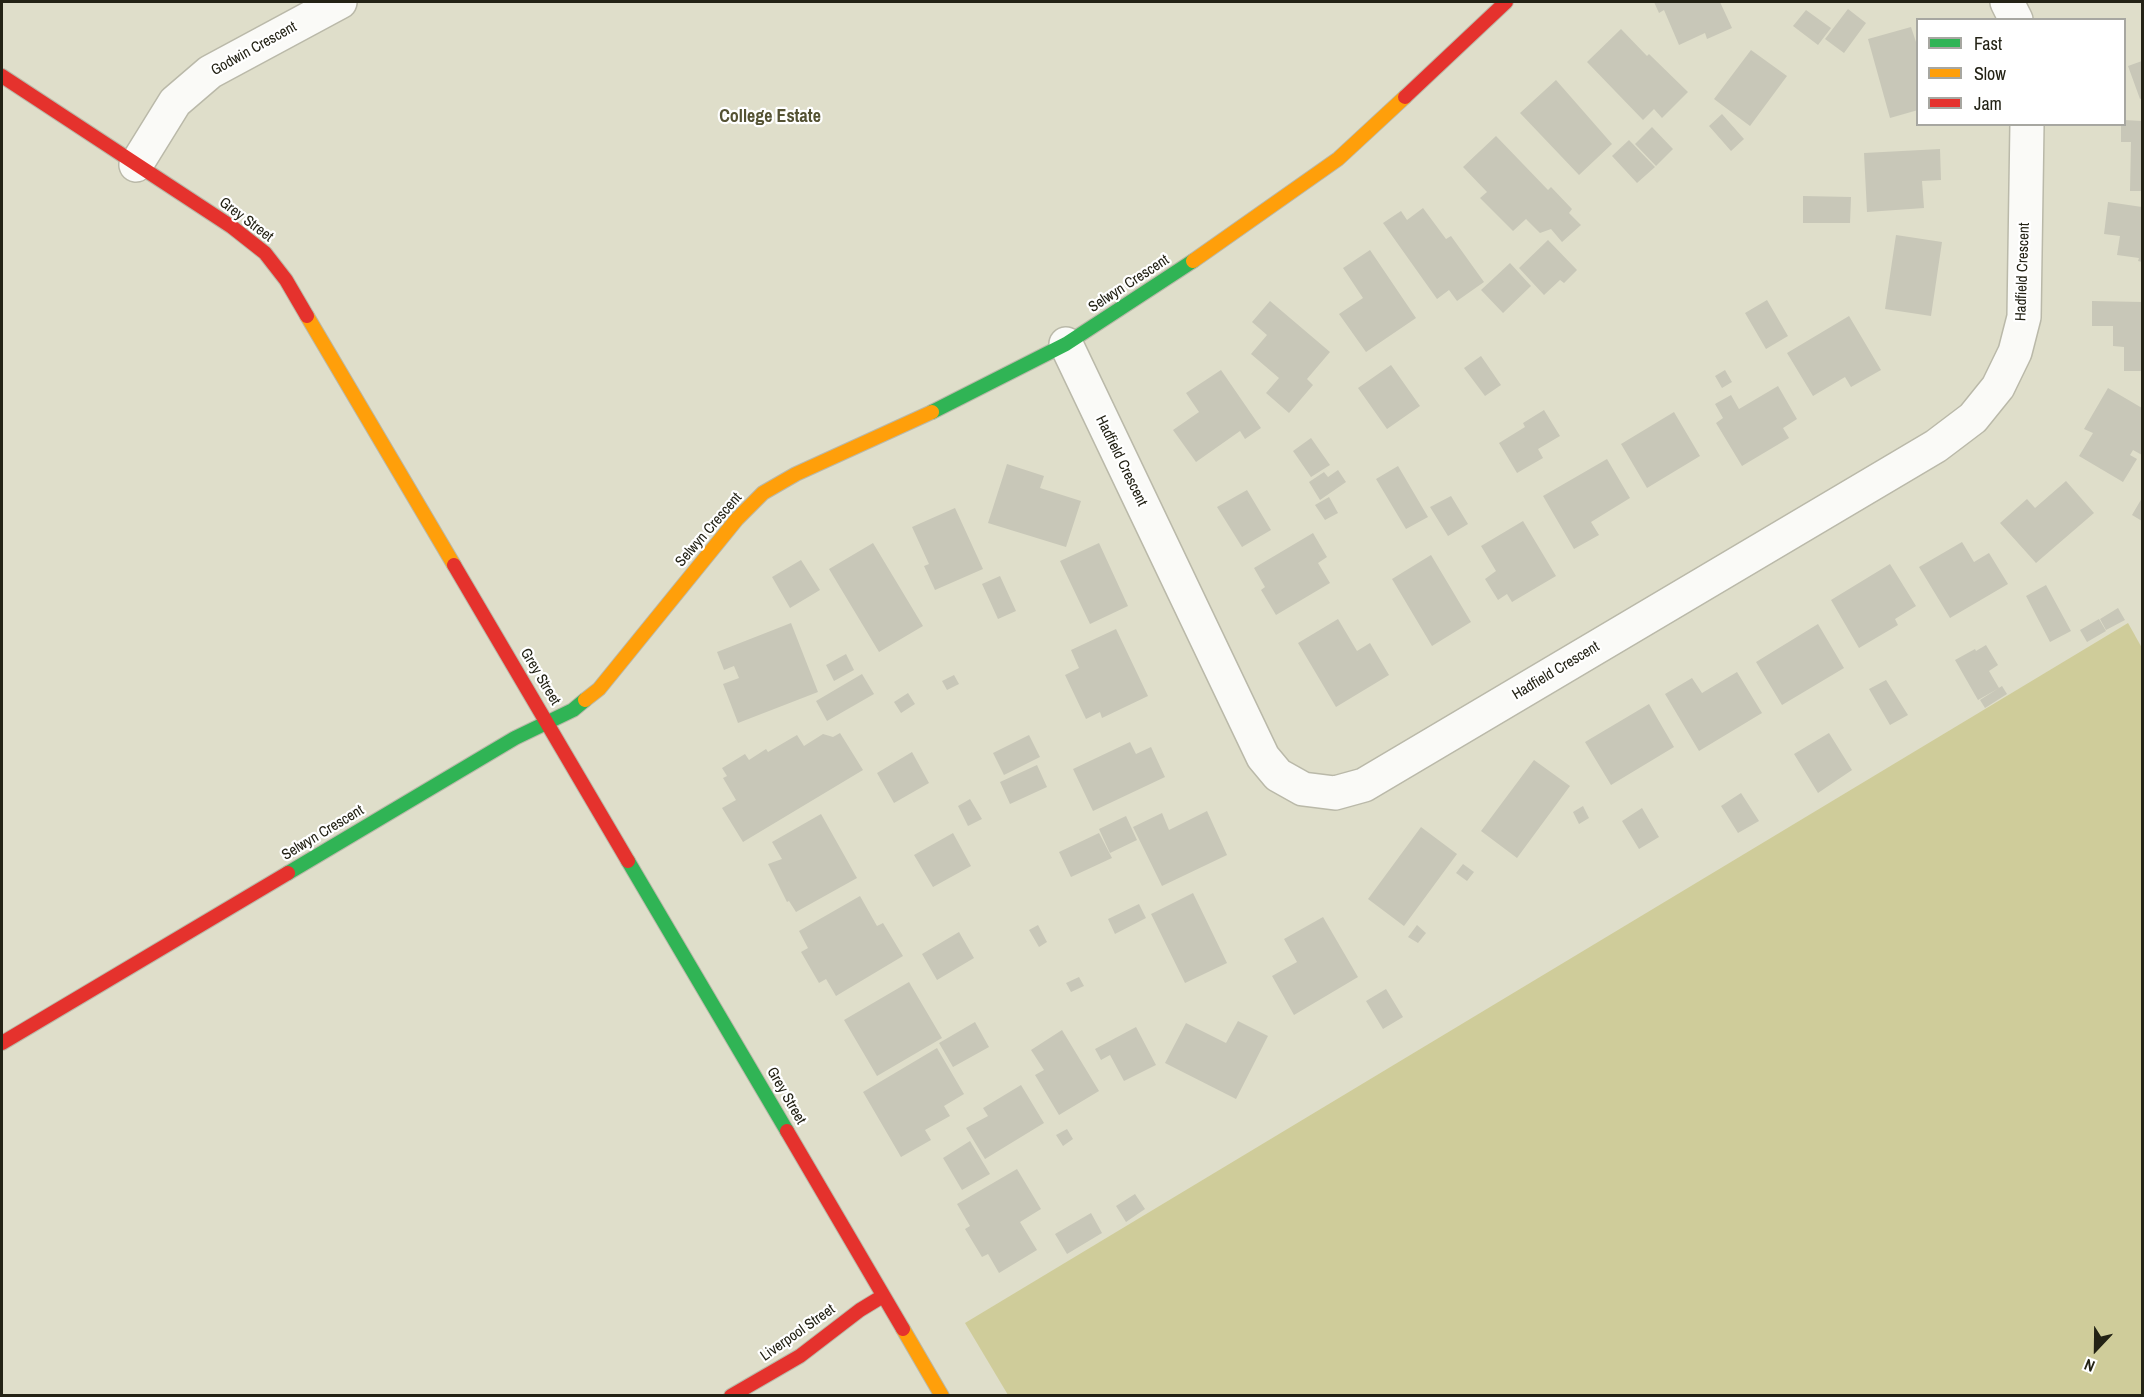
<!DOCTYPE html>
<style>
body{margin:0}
#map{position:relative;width:2144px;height:1397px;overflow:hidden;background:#dfdeca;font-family:"Archivo Narrow",sans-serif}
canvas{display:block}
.frame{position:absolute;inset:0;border:3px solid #232215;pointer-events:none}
.legend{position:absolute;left:1916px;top:18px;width:210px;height:108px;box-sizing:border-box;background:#fff;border:2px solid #a7a7a1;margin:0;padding:8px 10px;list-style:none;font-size:18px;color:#232215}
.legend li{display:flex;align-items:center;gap:12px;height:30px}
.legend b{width:30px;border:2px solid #a7a7a1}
.north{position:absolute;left:2066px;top:1319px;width:60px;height:60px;-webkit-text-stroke:4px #fff;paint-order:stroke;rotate:202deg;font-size:16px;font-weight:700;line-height:24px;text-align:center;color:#232215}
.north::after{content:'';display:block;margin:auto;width:21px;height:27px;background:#232215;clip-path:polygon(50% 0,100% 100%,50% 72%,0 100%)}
</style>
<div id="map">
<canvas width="2144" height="1397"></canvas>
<div class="frame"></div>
<ul class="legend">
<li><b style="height:8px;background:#30b455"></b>Fast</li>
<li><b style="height:8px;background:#ff9f0a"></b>Slow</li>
<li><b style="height:8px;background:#e5322d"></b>Jam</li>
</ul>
<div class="north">N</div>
</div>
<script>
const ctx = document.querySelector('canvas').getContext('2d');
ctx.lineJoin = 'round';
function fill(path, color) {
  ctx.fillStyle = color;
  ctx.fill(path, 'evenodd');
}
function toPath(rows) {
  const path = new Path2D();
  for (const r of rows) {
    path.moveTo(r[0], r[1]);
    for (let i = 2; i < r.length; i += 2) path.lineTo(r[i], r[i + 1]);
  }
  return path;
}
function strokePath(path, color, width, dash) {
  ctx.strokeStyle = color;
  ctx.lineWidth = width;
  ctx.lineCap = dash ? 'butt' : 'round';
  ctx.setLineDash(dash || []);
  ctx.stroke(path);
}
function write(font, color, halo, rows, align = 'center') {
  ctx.font = font + ' "Archivo Narrow",sans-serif';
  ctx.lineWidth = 4.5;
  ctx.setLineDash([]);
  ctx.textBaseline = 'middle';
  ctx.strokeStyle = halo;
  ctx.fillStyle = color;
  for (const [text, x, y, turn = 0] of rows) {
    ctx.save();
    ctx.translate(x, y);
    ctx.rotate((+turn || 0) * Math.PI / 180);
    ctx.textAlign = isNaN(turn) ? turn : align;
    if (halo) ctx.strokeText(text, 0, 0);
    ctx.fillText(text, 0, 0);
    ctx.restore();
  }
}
const green = toPath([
 [2128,623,2142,648,2142,1395,1008,1395,965,1323]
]);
const building = toPath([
 [1654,2,1720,2,1732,28,1707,39,1705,33,1679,45,1664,10,1659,13],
 [1848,9,1866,23,1844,53,1825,39],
 [1806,10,1831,28,1818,45,1793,26],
 [1911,27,1918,48,1918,110,1890,118,1868,39],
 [1621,29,1647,56,1649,54,1688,92,1662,118,1654,109,1643,120,1587,62],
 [1751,50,1787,76,1750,126,1714,99],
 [2142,61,2142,98,2140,99,2128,66],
 [1556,80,1612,144,1579,175,1520,113],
 [1722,114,1744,139,1731,151,1709,126],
 [2124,120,2142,121,2142,191,2130,191,2131,142,2121,142,2121,124,2124,124],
 [1652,127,1673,149,1656,166,1635,144],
 [1496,136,1548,190,1551,187,1572,209,1569,213,1581,225,1562,242,1551,229,1540,233,1526,219,1513,231,1480,198,1487,192,1463,167],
 [1629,140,1655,167,1637,183,1612,156],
 [1940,149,1941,180,1922,181,1924,208,1867,212,1864,153],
 [1803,196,1851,197,1850,223,1803,223],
 [2108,202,2142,207,2142,262,2138,261,2139,258,2117,255,2120,236,2104,234],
 [1423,208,1446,239,1451,236,1484,282,1457,301,1449,290,1437,299,1383,223,1401,211,1407,220],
 [1896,235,1942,242,1931,316,1885,309],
 [1548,240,1577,270,1564,283,1560,280,1544,295,1519,268],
 [1370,250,1416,318,1366,352,1339,314,1363,298,1343,268],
 [1510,263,1531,286,1503,313,1481,290],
 [1767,300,1788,336,1766,349,1745,313],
 [1270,301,1330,352,1307,379,1313,385,1289,413,1266,393,1279,378,1251,354,1267,335,1252,322],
 [2092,301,2142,302,2142,371,2124,371,2124,347,2113,346,2113,326,2092,326],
 [1849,316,1881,370,1851,387,1845,377,1813,396,1787,353],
 [1481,356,1501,385,1485,396,1464,368],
 [1391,365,1420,406,1387,429,1358,388],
 [1221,370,1261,428,1245,439,1240,431,1196,462,1173,430,1199,412,1186,393],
 [1725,370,1732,382,1722,388,1715,376],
 [1778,386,1797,419,1783,428,1789,438,1742,466,1716,423,1723,418,1715,404,1731,395,1739,409],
 [2108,388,2142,408,2142,455,2133,450,2130,455,2137,459,2123,482,2079,456,2093,433,2084,429],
 [1544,410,1560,436,1538,449,1543,458,1517,473,1499,443,1525,427,1523,423],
 [1674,412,1700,456,1647,488,1621,444],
 [1311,438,1330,465,1311,477,1293,451],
 [1607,459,1630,498,1591,522,1599,535,1574,549,1543,496],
 [1007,464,1044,476,1040,488,1081,501,1066,547,988,523],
 [1398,466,1428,517,1406,529,1376,479],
 [1338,470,1346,482,1320,500,1309,482,1324,472,1328,477],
 [2066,481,2094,513,2036,563,2000,523,2027,499,2035,508],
 [1247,490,1271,530,1242,547,1217,507],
 [1451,496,1468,524,1448,536,1430,507],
 [1329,497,1338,513,1325,520,1315,505],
 [2142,498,2142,521,2132,515],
 [955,508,983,569,935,590,924,566,929,564,912,527],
 [1523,521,1556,576,1512,602,1507,594,1498,600,1485,579,1496,571,1481,546],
 [1313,533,1327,557,1318,563,1330,583,1276,615,1261,590,1265,587,1254,568],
 [1962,542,1974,562,1989,553,2008,584,1950,618,1919,567],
 [873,543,923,626,879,652,829,569],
 [1099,543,1128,606,1090,624,1060,561],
 [1431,555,1471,622,1432,646,1392,579],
 [801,560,820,590,790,608,772,577],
 [1890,564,1916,606,1895,619,1898,625,1859,648,1831,600],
 [1000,576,1016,611,998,619,982,584],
 [2046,585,2071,631,2050,642,2026,596],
 [2118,608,2125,620,2106,630,2100,619],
 [1338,619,1357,651,1370,643,1389,675,1336,707,1298,643],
 [2099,619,2106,631,2087,642,2080,630],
 [791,623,818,692,738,723,723,684,739,678,734,666,724,670,717,652],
 [1818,624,1844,668,1782,705,1756,662],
 [1116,629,1148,696,1102,718,1100,712,1086,719,1065,675,1079,668,1071,650],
 [1986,645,1998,665,1989,671,1999,688,1978,700,1955,660,1975,649,1976,651],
 [846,654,854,670,834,681,826,665],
 [1737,672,1762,713,1699,751,1665,694,1692,678,1702,693],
 [862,674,874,694,827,721,816,701],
 [954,675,959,684,947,690,942,681],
 [1886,680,1908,715,1890,725,1869,689],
 [2002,686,2007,694,1985,708,1980,700],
 [908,693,915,704,901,713,894,702],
 [1649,704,1674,747,1611,785,1585,742],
 [840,733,863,770,743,842,722,808,736,800,723,778,727,776,722,768,745,754,749,760,766,749,768,752,797,735,804,746,823,734,833,737],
 [1829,733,1852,770,1818,793,1794,754],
 [1029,735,1040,757,1004,775,993,753],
 [1130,742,1136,754,1151,747,1165,777,1093,811,1073,769],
 [912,752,929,783,894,803,877,773],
 [1534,760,1570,786,1517,858,1481,831],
 [1037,765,1047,787,1010,804,1000,782],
 [1741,793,1759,821,1738,833,1721,806],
 [970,799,982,819,968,826,958,806],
 [1583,806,1589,818,1579,824,1573,812],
 [1642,808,1659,837,1639,849,1622,821],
 [1207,811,1227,855,1162,886,1133,827,1162,813,1169,830],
 [821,814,857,878,796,912,789,901,787,902,768,864,782,859,772,842],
 [1126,816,1137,840,1110,853,1099,829],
 [1421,827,1457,854,1404,926,1368,899],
 [953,833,971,866,933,887,914,855],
 [1099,833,1112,858,1071,877,1059,852],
 [1463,864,1474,872,1467,881,1456,873],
 [1193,893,1227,963,1185,983,1151,914],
 [860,896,877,926,883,923,903,956,836,996,826,979,819,983,801,952,808,948,799,931],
 [1139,904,1146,918,1115,934,1108,919],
 [1323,917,1358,977,1294,1015,1272,976,1297,962,1284,939],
 [1038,925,1047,942,1039,947,1029,930],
 [1417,925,1426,933,1418,943,1408,937],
 [959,932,974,958,937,980,922,954],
 [1079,977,1084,986,1071,992,1066,983],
 [909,982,942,1038,877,1076,844,1020],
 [1386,989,1403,1017,1383,1029,1366,1001],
 [1238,1021,1268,1036,1236,1099,1165,1063,1186,1023,1226,1043],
 [975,1022,989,1047,953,1067,939,1043],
 [1136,1027,1156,1065,1124,1081,1110,1055,1101,1060,1095,1049],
 [1062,1030,1099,1091,1059,1115,1035,1075,1044,1070,1031,1050],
 [937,1048,964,1094,944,1106,950,1116,925,1130,931,1140,901,1157,863,1092],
 [1021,1085,1044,1123,985,1159,966,1128,988,1116,983,1108],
 [1067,1129,1073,1139,1063,1146,1056,1135],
 [970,1141,990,1174,962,1190,943,1158],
 [1017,1169,1041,1209,1020,1222,1037,1250,999,1273,988,1254,982,1257,965,1229,970,1226,957,1204],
 [1135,1194,1145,1209,1126,1222,1116,1206],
 [1091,1213,1102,1233,1067,1254,1055,1234]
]);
const street = toPath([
 [2007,2,2016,20],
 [136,165,175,102,210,72,340,2],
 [1066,344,1263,757,1278,775,1303,789,1335,793,1364,785,1936,446,1973,418,1998,387,2015,352,2024,317,2027,124]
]);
const fast = toPath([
 [932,412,1066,344,1193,261],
 [628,861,787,1131],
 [288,873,515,738,573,710,585,700]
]);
const slow = toPath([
 [1193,261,1338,159,1405,97],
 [307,316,454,565],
 [585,700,599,689,737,519,763,493,796,474,932,412],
 [903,1329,942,1396]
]);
const jam = toPath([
 [2,76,232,227,265,253,286,280,307,316],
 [1405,97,1506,2],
 [454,565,628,861],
 [2,1043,288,873],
 [787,1131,903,1329],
 [731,1396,800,1356,860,1310,883,1296]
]);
const streetNames = [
 ["Godwin Crescent",254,49,-29],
 ["Grey Street",246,220,37],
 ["Hadfield Crescent",2023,272,-88],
 ["Selwyn Crescent",1129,284,-33],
 ["Hadfield Crescent",1121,461,64],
 ["Selwyn Crescent",709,530,-49],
 ["Hadfield Crescent",1556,671,-31],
 ["Grey Street",540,677,59],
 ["Selwyn Crescent",323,833,-31],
 ["Grey Street",786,1096,60],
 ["Liverpool Street",798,1333,-35]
];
const quarterNames = [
 ["College Estate",770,117]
];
fill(green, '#cfcc9a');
fill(building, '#c8c7b8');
strokePath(street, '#bab9a9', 36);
strokePath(fast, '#bab9a9', 16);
strokePath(slow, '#bab9a9', 16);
strokePath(jam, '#bab9a9', 16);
strokePath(street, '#fafaf7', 33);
strokePath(fast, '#30b455', 14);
strokePath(slow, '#ff9f0a', 14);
strokePath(jam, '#e5322d', 14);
write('15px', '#232215', '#fff', streetNames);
write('bold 18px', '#545233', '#fff', quarterNames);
</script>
